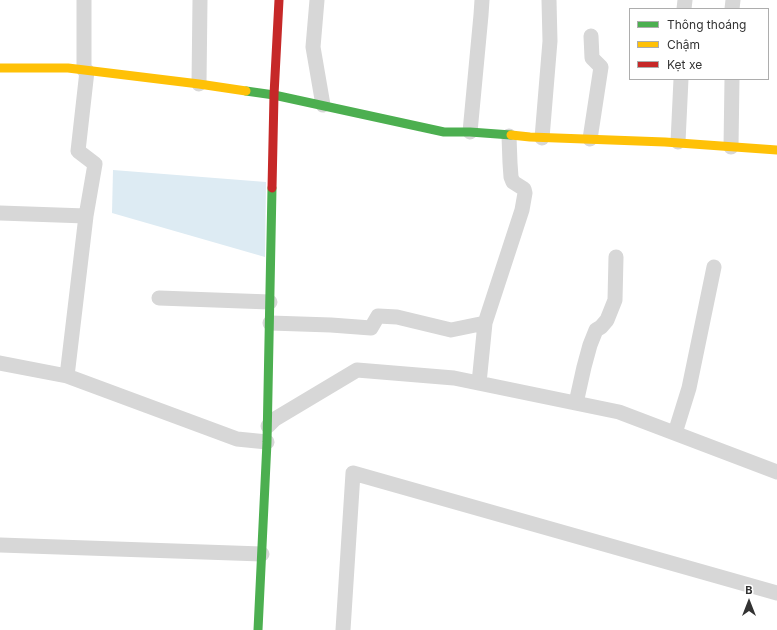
<!DOCTYPE html>
<meta charset="utf-8">
<style>
body{margin:0}
#map{position:relative;width:777px;height:630px;overflow:hidden;background:#fff;font-family:Inter,sans-serif}
canvas{display:block}
.legend{position:absolute;left:629px;top:8px;width:140px;height:72px;box-sizing:border-box;background:#fff;border:1px solid #adadad;margin:0;padding:5px 7px;list-style:none;font-size:12px;color:#333}
.legend li{display:flex;align-items:center;gap:8px;height:20px}
.legend b{width:20px;border:1px solid #adadad}
.north{position:absolute;left:729px;top:582px;width:40px;height:40px;-webkit-text-stroke:3px #fff;paint-order:stroke;rotate:0deg;font-size:11px;font-weight:700;line-height:16px;text-align:center;color:#333}
.north::after{content:'';display:block;margin:auto;width:14px;height:18px;background:#333;clip-path:polygon(50% 0,100% 100%,50% 72%,0 100%)}
</style>
<div id="map">
<canvas width="777" height="630"></canvas>
<ul class="legend">
<li><b style="height:5px;background:#4caf50"></b>Thông thoáng</li>
<li><b style="height:5px;background:#ffc107"></b>Chậm</li>
<li><b style="height:5px;background:#c62828"></b>Kẹt xe</li>
</ul>
<div class="north">B</div>
</div>
<script>
const ctx = document.querySelector('canvas').getContext('2d');
ctx.lineJoin = 'round';
function fill(path, color) {
  ctx.fillStyle = color;
  ctx.fill(path, 'evenodd');
}
function toPath(rows) {
  const path = new Path2D();
  for (const r of rows) {
    path.moveTo(r[0], r[1]);
    for (let i = 2; i < r.length; i += 2) path.lineTo(r[i], r[i + 1]);
  }
  return path;
}
function strokePath(path, color, width, dash) {
  ctx.strokeStyle = color;
  ctx.lineWidth = width;
  ctx.lineCap = dash ? 'butt' : 'round';
  ctx.setLineDash(dash || []);
  ctx.stroke(path);
}
const water = toPath([
 [113,170,266,182,265,257,112,213]
]);
const street = toPath([
 [317,0,313,47,323,105],
 [684,9,685,0],
 [732,9,733,0],
 [84,70,84,0],
 [199,84,200,0],
 [470,132,481,15,482,0],
 [542,138,550,41,549,0],
 [590,139,601,67,592,58,591,36],
 [678,142,681,79],
 [731,147,732,79],
 [0,213,86,216],
 [159,298,270,302],
 [270,323,331,325,371,328,378,316,397,317,451,330,485,323,522,210,525,193,524,189,513,182,511,177,510,163,509,136],
 [0,363,67,376,237,439,267,442],
 [67,376,86,216,95,164,78,151,87,71],
 [479,383,485,323],
 [576,403,584,367,590,345,596,330,601,327,607,320,615,300,616,257],
 [268,426,275,419,357,370,454,378,619,412,777,472],
 [675,433,689,388,714,267],
 [0,545,262,554],
 [343,630,353,473,777,593]
]);
const fast = toPath([
 [246,91,274,95,444,132,470,132,511,135],
 [258,630,267,442,272,188]
]);
const slow = toPath([
 [0,68,68,68,199,84,246,91],
 [511,135,530,137,665,142,777,150]
]);
const jam = toPath([
 [272,188,274,95,279,0]
]);
fill(water, '#ddebf3');
strokePath(street, '#d7d7d7', 15);
strokePath(fast, '#4caf50', 9);
strokePath(slow, '#ffc107', 9);
strokePath(jam, '#c62828', 9);
</script>
